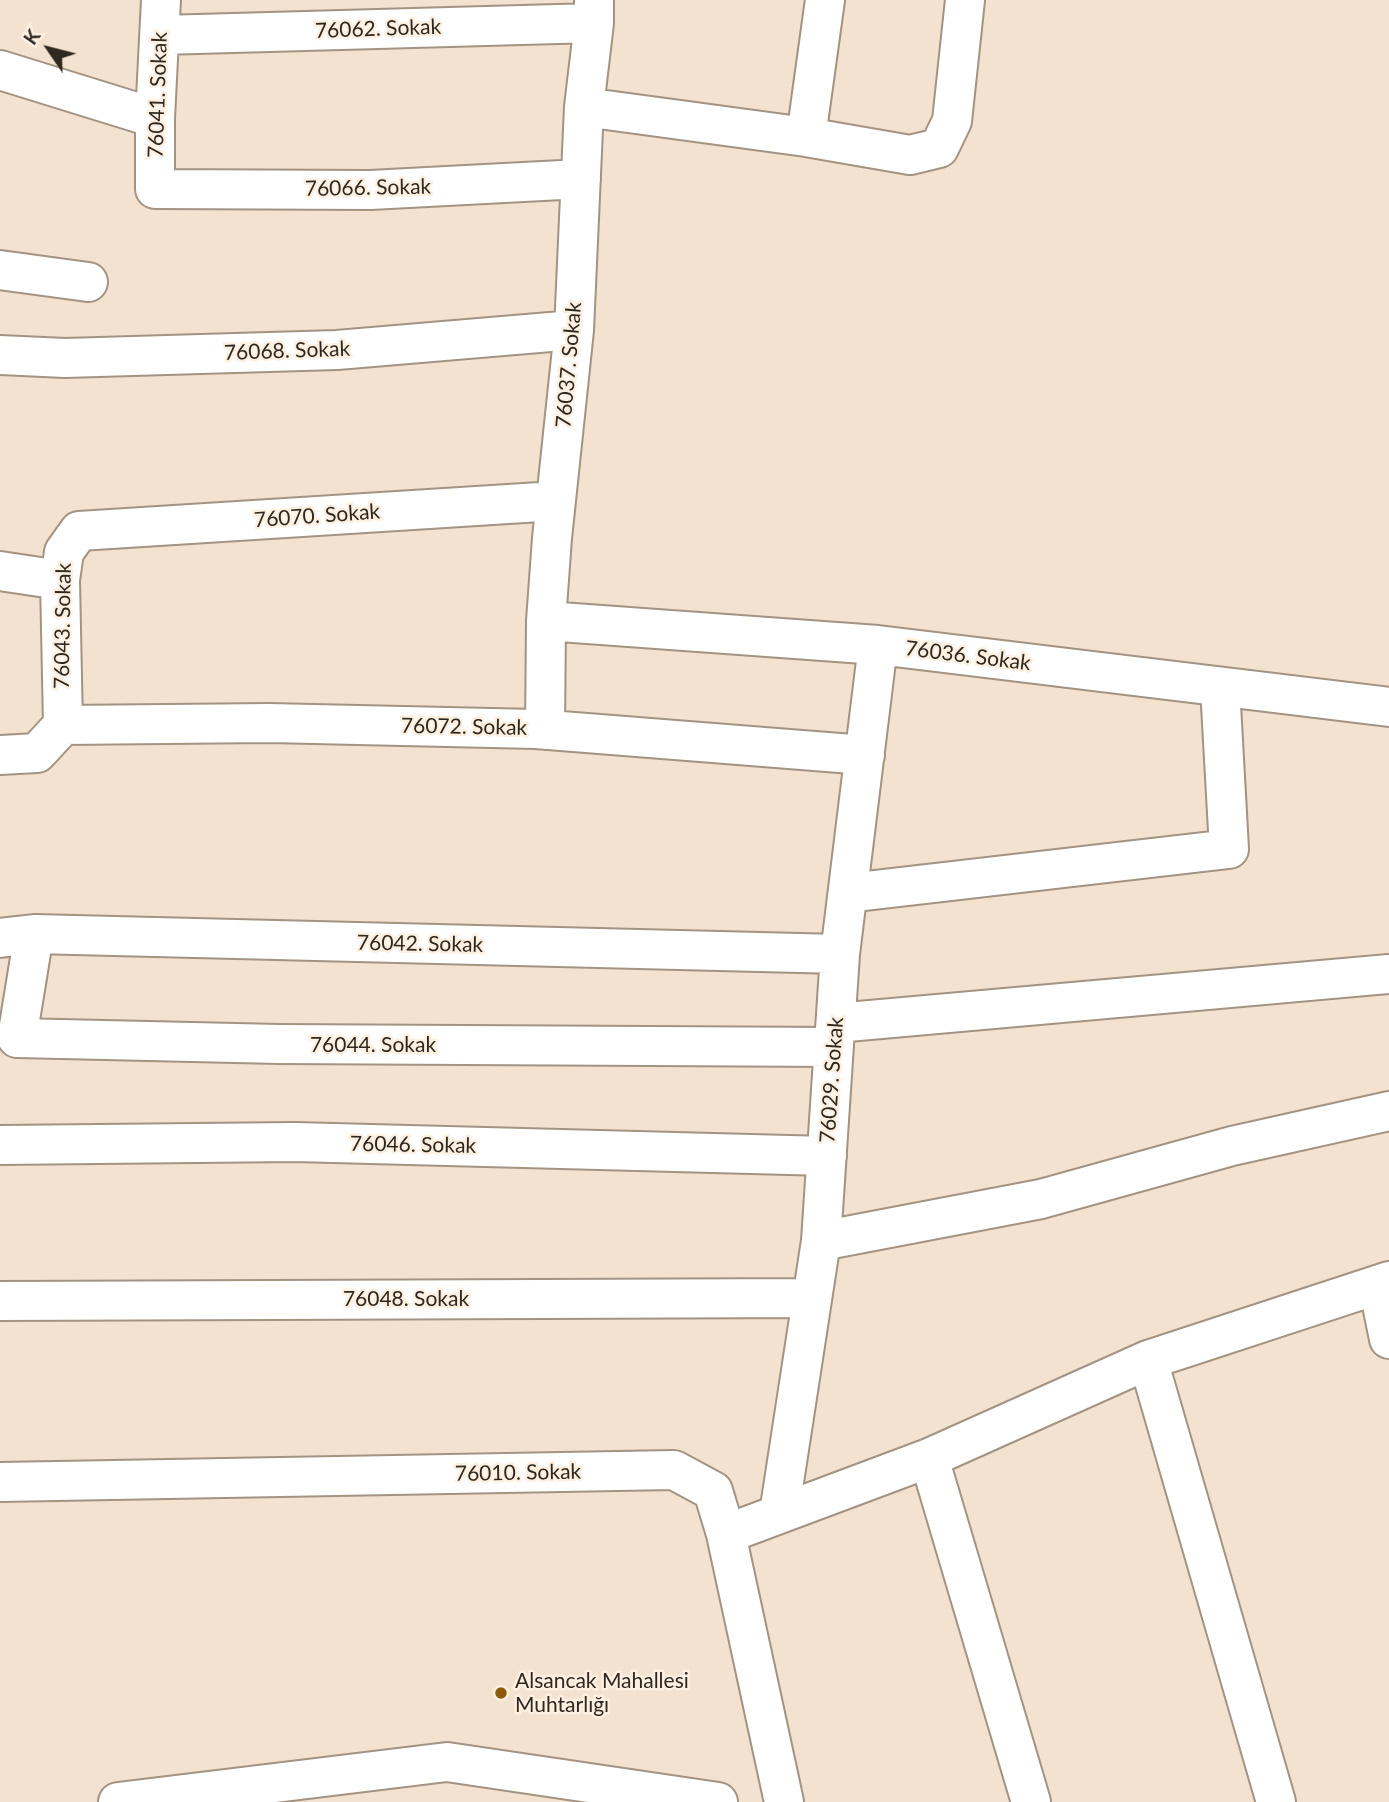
<!DOCTYPE html>
<meta charset="utf-8">
<style>
body{margin:0}
#map{position:relative;width:1389px;height:1802px;overflow:hidden;background:#f4e2d0;font-family:Lato,sans-serif}
canvas{display:block}
.north{position:absolute;left:14px;top:14px;width:70px;height:70px;-webkit-text-stroke:5px #fef0e1;paint-order:stroke;rotate:305deg;font-size:19px;font-weight:700;line-height:28px;text-align:center;color:#2e2821}
.north::after{content:'';display:block;margin:auto;width:24px;height:32px;background:#2e2821;clip-path:polygon(50% 0,100% 100%,50% 72%,0 100%)}
</style>
<div id="map">
<canvas width="1389" height="1802"></canvas>
<div class="north">K</div>
</div>
<script>
const ctx = document.querySelector('canvas').getContext('2d');
ctx.lineJoin = 'round';
function toPath(rows) {
  const path = new Path2D();
  for (const r of rows) {
    path.moveTo(r[0], r[1]);
    for (let i = 2; i < r.length; i += 2) path.lineTo(r[i], r[i + 1]);
  }
  return path;
}
function strokePath(path, color, width, dash) {
  ctx.strokeStyle = color;
  ctx.lineWidth = width;
  ctx.lineCap = dash ? 'butt' : 'round';
  ctx.setLineDash(dash || []);
  ctx.stroke(path);
}
function write(font, color, halo, rows, align = 'center') {
  ctx.font = font + ' Lato,sans-serif';
  ctx.lineWidth = 5;
  ctx.setLineDash([]);
  ctx.textBaseline = 'middle';
  ctx.strokeStyle = halo;
  ctx.fillStyle = color;
  for (const [text, x, y, turn = 0] of rows) {
    ctx.save();
    ctx.translate(x, y);
    ctx.rotate((+turn || 0) * Math.PI / 180);
    ctx.textAlign = isNaN(turn) ? turn : align;
    if (halo) ctx.strokeText(text, 0, 0);
    ctx.fillText(text, 0, 0);
    ctx.restore();
  }
}
const minor = toPath([
 [161,0,155,118,155,189,370,190,581,179],
 [161,35,594,23],
 [0,70,155,118],
 [584,107,806,137,910,155,939,148,952,121,965,0],
 [806,137,825,0],
 [0,270,88,282],
 [0,355,65,358,337,350,574,330],
 [0,571,60,580],
 [546,621,878,645,1389,707],
 [63,725,269,723,536,729,865,755],
 [63,725,60,580,64,552,79,531,556,501],
 [545,730,546,621,552,538,574,330,584,107,594,23,594,0],
 [0,755,37,753,63,725],
 [848,893,1229,849,1220,687],
 [34,934,17,1038,279,1044,834,1047],
 [0,938,34,934,840,954],
 [836,1023,1389,974],
 [0,1145,295,1142,827,1156],
 [821,1241,1041,1199,1232,1146,1389,1111],
 [1378,1285,1389,1339],
 [0,1301,812,1298],
 [1148,1360,1276,1802],
 [929,1458,1031,1802],
 [0,1482,674,1470,713,1491,726,1534,784,1802],
 [779,1514,821,1241,840,954,878,645],
 [726,1534,929,1458,1148,1360,1389,1281],
 [118,1802,447,1762,718,1802]
]);
const markers = [
 [501,1693,7,"#8e590a"]
];
const streetNames = [
 ["76062. Sokak",378,29,-2],
 ["76041. Sokak",158,95,-88],
 ["76066. Sokak",368,188,-1],
 ["76068. Sokak",287,351,-2],
 ["76037. Sokak",569,365,-85],
 ["76070. Sokak",317,516,-4],
 ["76043. Sokak",63,626,-89],
 ["76036. Sokak",968,656,7],
 ["76072. Sokak",464,727,1],
 ["76042. Sokak",420,944,1],
 ["76044. Sokak",373,1045],
 ["76029. Sokak",832,1080,-86],
 ["76046. Sokak",413,1145,1],
 ["76048. Sokak",406,1299],
 ["76010. Sokak",518,1473,-1]
];
const poiNames = [
 ["Alsancak Mahallesi",515,1681],
 ["Muhtarlığı",515,1705]
];
strokePath(minor, '#a39382', 42);
strokePath(minor, '#fff', 38);
for (const [x, y, r, color] of markers) {
  const dot = new Path2D();
  dot.arc(x, y, r, 0, 2 * Math.PI);
  ctx.fillStyle = color;
  ctx.fill(dot);
  strokePath(dot, '#fef0e1', 2.5);
}
write('21px', '#2e2821', '#fef0e1', streetNames);
write('21px', '#2e2821', '#fef0e1', poiNames, 'left');
</script>
